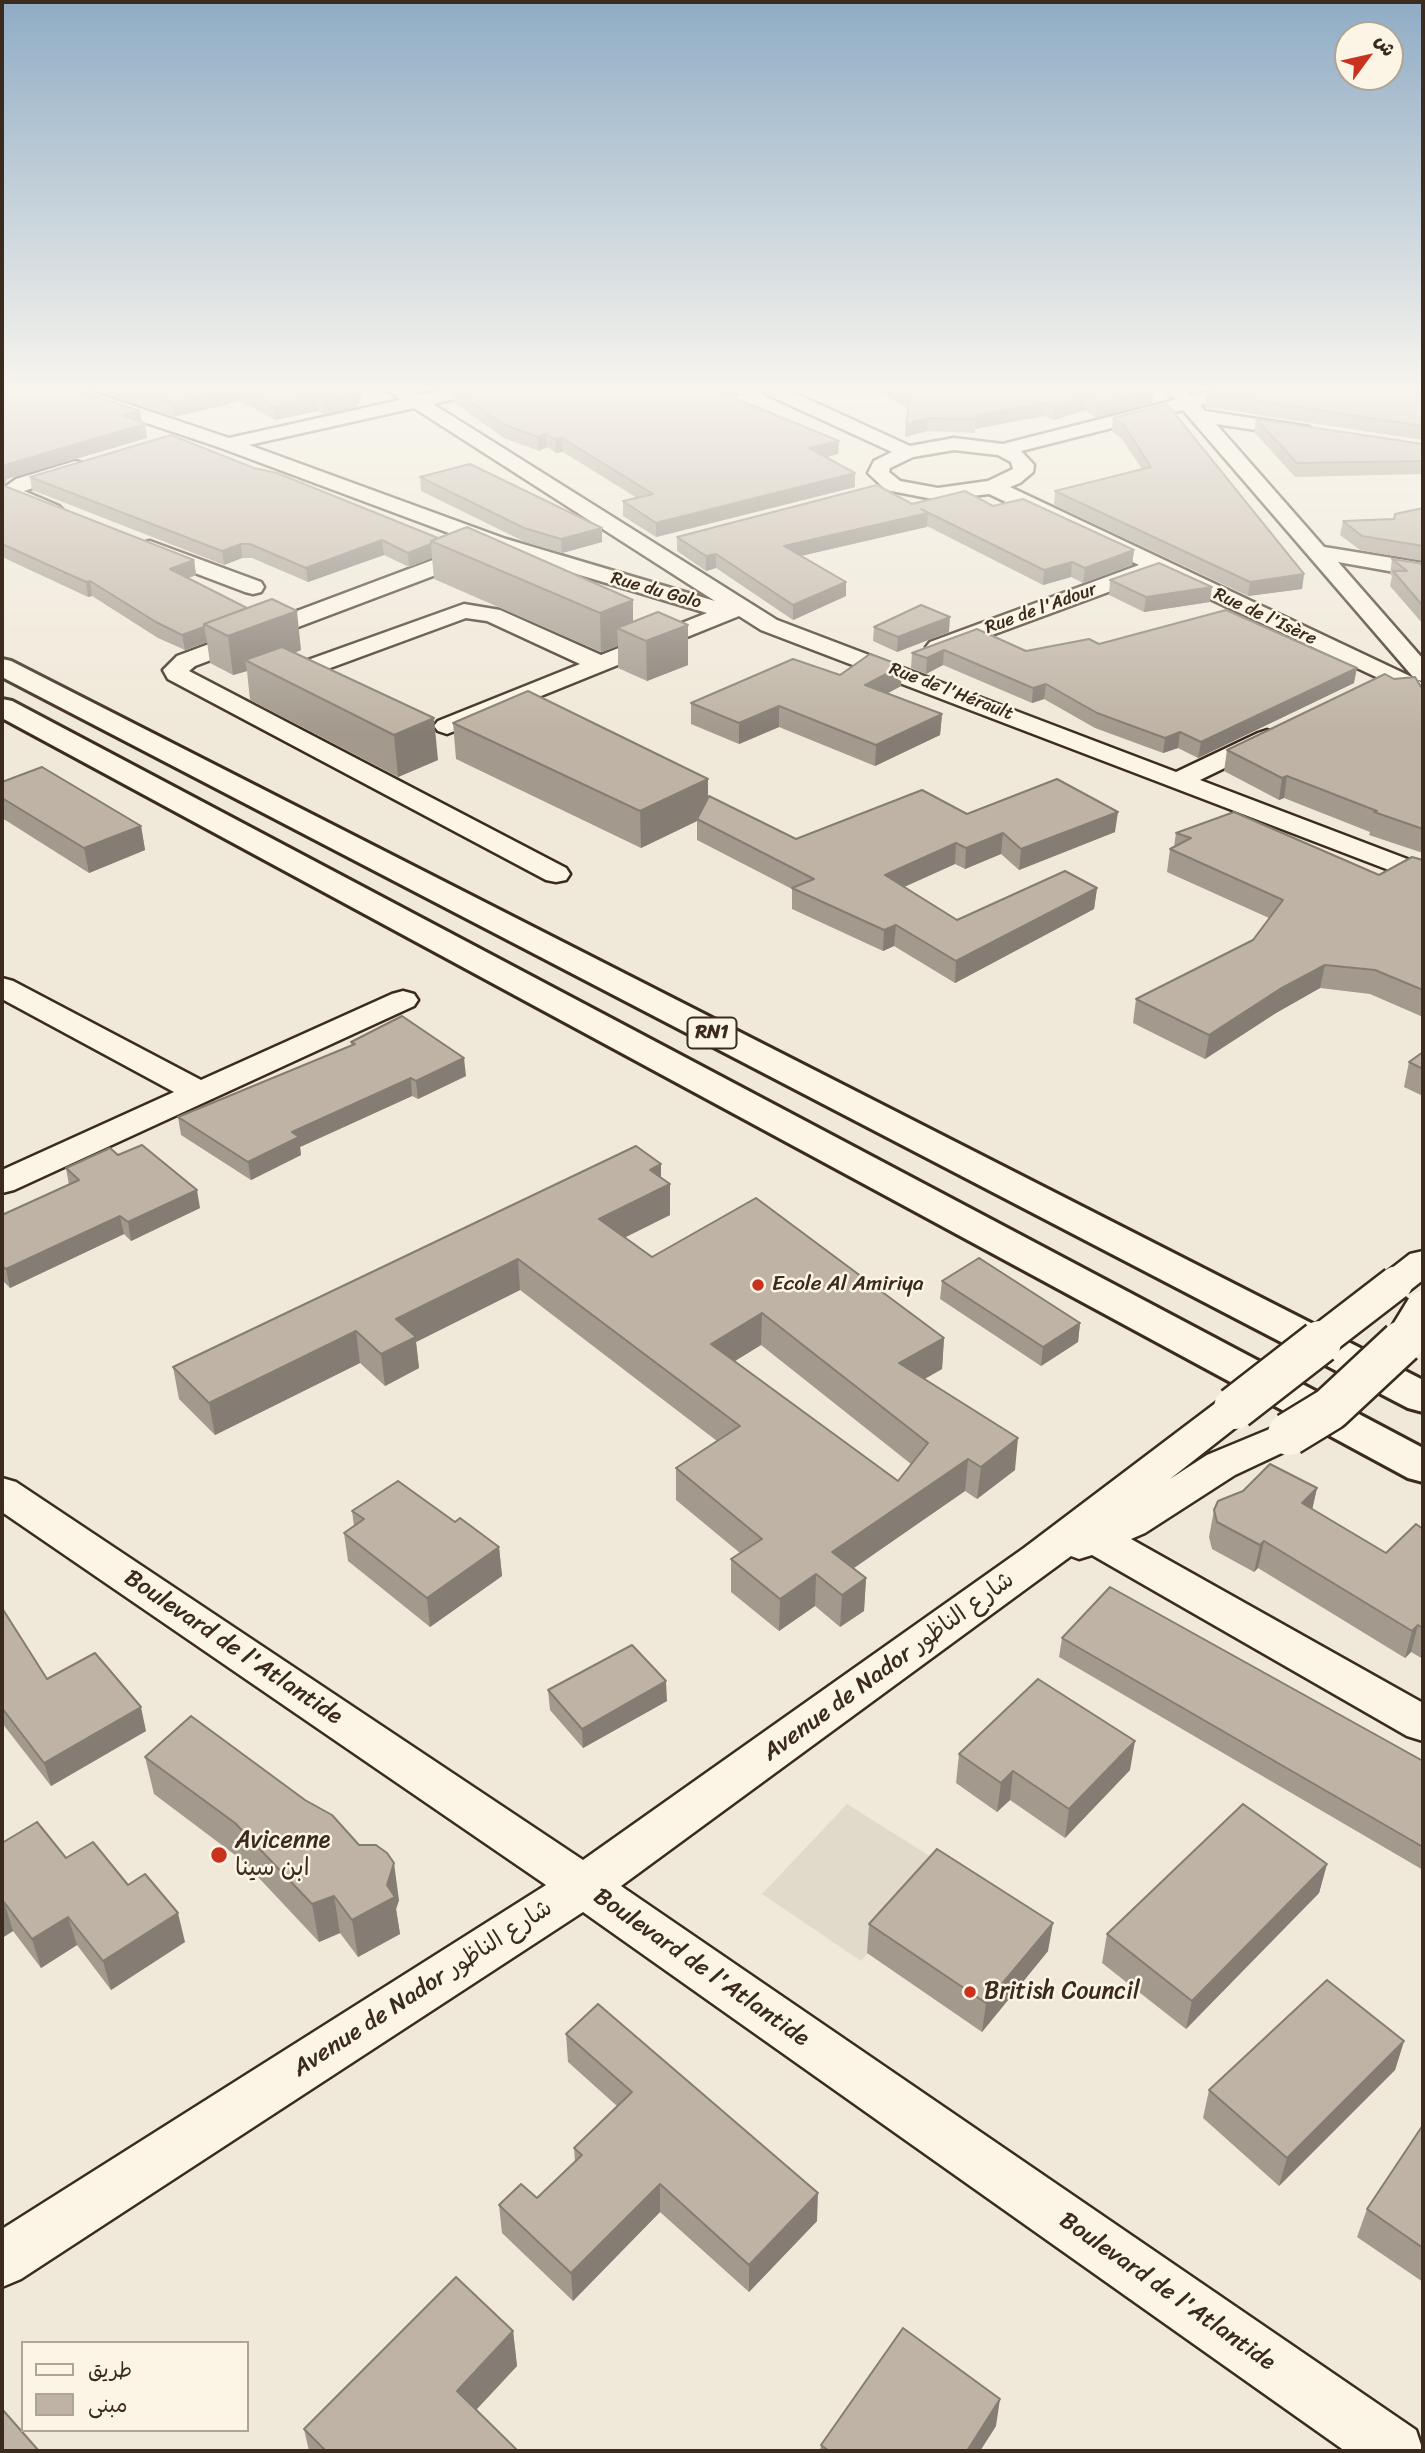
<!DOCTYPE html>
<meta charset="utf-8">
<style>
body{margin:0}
#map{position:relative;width:1425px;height:2453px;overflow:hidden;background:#f0e9d9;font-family:Sriracha,"Playpen Sans Arabic",sans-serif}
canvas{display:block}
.frame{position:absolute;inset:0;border:4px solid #3b2a1e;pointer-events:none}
.legend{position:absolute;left:21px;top:2341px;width:228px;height:91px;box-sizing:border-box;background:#fcf5e5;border:2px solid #afa495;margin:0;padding:9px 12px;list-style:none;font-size:21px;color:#3b2a1e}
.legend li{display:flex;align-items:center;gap:14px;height:35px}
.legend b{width:35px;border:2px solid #afa495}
.north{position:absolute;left:1334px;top:21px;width:70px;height:70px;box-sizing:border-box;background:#fcf5e5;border:2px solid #afa495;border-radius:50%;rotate:57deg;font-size:19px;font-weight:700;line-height:28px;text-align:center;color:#3b2a1e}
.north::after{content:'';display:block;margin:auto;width:24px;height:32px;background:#c8321e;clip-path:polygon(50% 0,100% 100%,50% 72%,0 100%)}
</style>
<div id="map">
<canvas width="1425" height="2453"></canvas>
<div class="frame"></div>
<ul class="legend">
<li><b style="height:9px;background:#fcf5e5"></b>طريق</li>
<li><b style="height:19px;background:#beb3a4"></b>مبنى</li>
</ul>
<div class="north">ش</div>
</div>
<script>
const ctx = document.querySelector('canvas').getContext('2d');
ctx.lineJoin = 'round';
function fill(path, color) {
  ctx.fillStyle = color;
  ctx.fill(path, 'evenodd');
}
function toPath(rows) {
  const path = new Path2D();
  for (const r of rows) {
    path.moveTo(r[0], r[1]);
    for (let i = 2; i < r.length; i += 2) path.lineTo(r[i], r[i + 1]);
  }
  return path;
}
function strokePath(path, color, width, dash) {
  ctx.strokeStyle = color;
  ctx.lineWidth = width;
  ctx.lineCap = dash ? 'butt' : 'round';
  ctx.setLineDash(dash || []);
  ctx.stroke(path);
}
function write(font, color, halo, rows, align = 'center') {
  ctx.font = font + ' Sriracha,"Playpen Sans Arabic",sans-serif';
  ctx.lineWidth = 5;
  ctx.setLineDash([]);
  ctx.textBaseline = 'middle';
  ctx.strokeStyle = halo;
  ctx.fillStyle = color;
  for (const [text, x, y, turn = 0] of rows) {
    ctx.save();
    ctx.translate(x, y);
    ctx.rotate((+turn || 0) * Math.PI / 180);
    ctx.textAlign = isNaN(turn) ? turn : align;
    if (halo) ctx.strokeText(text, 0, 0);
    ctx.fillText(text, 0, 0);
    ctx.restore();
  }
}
const built = toPath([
 [847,1804,944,1865,861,1961,762,1894]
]);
const minor = toPath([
 [58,390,86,390,229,438,400,400,389,390,411,390,420,395,444,390,478,390,476,394,433,404,777,620,1176,772,1258,733,1267,730,1276,733,1280,738,1276,743,1200,780,1423,865,1423,883,761,630,739,616,447,734,438,731,434,726,438,721,580,664,487,621,466,618,284,685,275,687,266,685,263,680,266,675,464,604,500,610,601,655,707,613,486,547,489,551,486,556,195,666,189,671,566,868,570,874,566,880,556,882,546,880,168,679,163,670,177,656,470,546,481,545,221,448,60,394,58,390],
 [414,408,715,601,506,539,249,445,414,408],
 [764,390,788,390,910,446,954,438,1003,444,1175,400,1167,390,1186,390,1191,396,1215,390,1246,390,1244,394,1200,405,1205,411,1309,427,1312,431,1309,435,1302,437,1216,424,1324,547,1423,563,1423,577,1338,562,1423,659,1423,681,1417,680,1423,683,1423,699,1157,574,946,652,930,652,926,647,930,642,1139,565,989,494,938,500,886,490,868,473,874,461,892,452,766,394,764,390],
 [1183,410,1414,678,1010,487,1020,483,1033,472,1034,465,1021,451,1183,410],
 [954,450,998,455,1011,462,1013,469,988,481,938,488,900,481,889,472,890,468,913,457,954,450],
 [75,461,82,463,85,467,82,471,24,491,59,506,63,510,59,514,45,514,10,500,2,489,16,479,75,461],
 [150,541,261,582,264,587,261,592,253,594,245,592,142,553,139,548,142,543,150,541],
 [2,978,13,981,201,1080,392,994,403,991,414,994,418,1000,414,1006,14,1190,2,1193,2,1170,174,1092,2,999,2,978],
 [1423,1251,1423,1280,1409,1291,1396,1294,1383,1291,1378,1283,1383,1275,1410,1254,1423,1251],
 [1235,1395,1249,1399,1254,1408,1249,1417,1170,1479,1207,1455,1289,1421,1303,1425,1309,1434,1303,1443,1235,1475,1145,1533,1131,1539,1423,1703,1423,1741,1407,1736,1092,1555,1079,1559,1071,1556,621,1886,1416,2430,1423,2451,1345,2451,583,1912,21,2279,2,2287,2,2229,546,1885,2,1512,2,1478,16,1482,583,1860,1024,1548,1221,1399,1235,1395]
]);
const trunk = toPath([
 [2,659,11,661,1423,1380,1423,1412,1408,1408,2,677,2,659],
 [2,699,12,701,1423,1448,1423,1482,1408,1478,2,718,2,699]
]);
const minorBridgeFar1 = toPath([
 [1318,1343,1396,1283],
 [1401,1343,1423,1307]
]);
const minorBridge = toPath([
 [1235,1408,1320,1342],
 [1289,1434,1330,1409,1402,1342]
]);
const wall = toPath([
 [2,390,140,411,142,423,145,424,147,438,7,479,4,486,194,560,196,575,188,578,301,650,295,653,438,760,398,777,250,700,247,671,233,675,210,663,207,642,185,650,158,638,92,596,88,597,2,557],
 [94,390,364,390,357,407,324,414,318,411,275,420,240,401,174,417],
 [375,390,389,390,389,395],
 [452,390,739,390,739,397,735,398,839,441,838,454,826,457,855,487,656,537,623,516,623,501,637,498,563,452,556,453,547,447,539,451,504,438,453,402],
 [875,390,977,390,977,392,1153,393,1152,403,1095,418,1086,410,1054,420,1043,416,975,429,975,433,927,431,905,437,908,408],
 [1158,390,1171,390,1170,398],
 [1423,390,1423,440,1205,407,1206,393],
 [1113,418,1304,574,1302,589,1248,596,1054,505,1055,491,1142,469,1122,439,1112,431],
 [1256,419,1423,444,1423,474,1295,477,1254,432],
 [171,435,633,622,688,665,647,681,618,668,618,646,601,652,434,579,432,558,409,567,384,555,308,582,252,558,242,558,224,565,32,490,30,477],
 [420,477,602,528,602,542,562,553,525,542,421,491],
 [993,506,1134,550,1132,565,1083,583,1071,577,1043,585,927,526,801,556,846,582,846,596,793,620,716,568,706,571,677,551,677,537],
 [1423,508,1423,561,1360,550,1340,535,1343,521,1394,519],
 [1392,559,1423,564,1423,624,1390,586,1392,576,1390,574],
 [1110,580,1210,602,1144,612,1109,595],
 [874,627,949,632,897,652,873,641],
 [977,629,1026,651,1099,644,1354,683,1198,758,1178,748,1163,753,1095,728,1044,699,1032,703,943,665,926,674,911,668,912,653],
 [840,675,901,686,888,693,942,714,940,735,875,766,779,727,739,744,691,724,691,703],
 [1394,679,1423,690,1423,853,1369,835,1370,832,1284,798,1279,800,1224,771,1227,750],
 [453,723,708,779,708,798,796,839,967,814,1115,832,1019,870,1001,854,965,869,955,864,904,887,957,920,1097,888,1094,909,955,983,894,946,883,951,792,909,792,889,697,840,697,821,641,848,456,759],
 [2,782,141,826,145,850,89,873,2,818],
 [1176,833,1379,875,1423,860,1423,1017,1370,994,1320,988,1276,1013,1205,1059,1133,1023,1136,999,1253,940,1269,918,1167,872,1170,849,1174,847],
 [351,1042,466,1076,418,1099,412,1096,300,1147,301,1155,251,1180,181,1135,178,1117,352,1045],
 [1423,1052,1423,1096,1404,1087,1409,1062],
 [118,1155,200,1208,131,1241,124,1234,10,1288,2,1280,2,1215,69,1185,66,1168],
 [661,1178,670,1184,670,1215,625,1237,652,1257,944,1338,942,1369,924,1379,1015,1470,977,1499,965,1491,853,1568,866,1578,864,1611,840,1627,815,1606,779,1631,731,1592,731,1559,740,1553,676,1500,676,1468,717,1441,520,1290,416,1342,419,1368,385,1386,360,1363,215,1435,179,1399,173,1367],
 [761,1345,911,1464,898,1481,734,1361],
 [942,1281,1080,1323,1078,1342,1041,1366,940,1299],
 [1317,1488,1312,1509,1386,1553,1423,1529,1423,1659,1411,1652,1405,1658,1258,1568,1254,1572,1212,1549,1209,1537,1214,1510],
 [352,1511,455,1522,499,1547,502,1576,430,1627,348,1561,344,1533,354,1526],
 [2,1608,47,1679,146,1731,51,1786,2,1723],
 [1062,1638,1423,1761,1423,1870,1059,1657],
 [548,1690,667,1701,583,1748,550,1710],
 [959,1754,1130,1770,1065,1838,1010,1800,997,1812,956,1783],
 [145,1757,399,1900,396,1909,400,1934,358,1957,340,1933,319,1942,243,1861,154,1794],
 [2,1843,66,1858,128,1885,185,1942,111,1990,77,1945,41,1968,13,1931,2,1938],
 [1327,1864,1319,1893,1186,2029,1102,1963,1107,1934],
 [869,1924,1048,1951,982,2032,867,1953],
 [566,2034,817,2221,749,2292,660,2212,573,2301,502,2233,499,2205,537,2198,575,2162,574,2148,617,2106,568,2062],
 [1404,2041,1395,2070,1279,2186,1203,2118,1209,2090],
 [1423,2125,1423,2282,1357,2237,1367,2209],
 [513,2331,517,2366,476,2410,518,2451,309,2451,304,2429],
 [996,2426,980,2451,820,2451,821,2445]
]);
const shadedWall = toPath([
 [230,390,238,390,240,401,174,417,172,403],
 [357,390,364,390,357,407,324,414,322,401],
 [715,390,739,390,739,397,715,403],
 [1148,390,1157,390,1153,393,1152,403,1095,418,1097,404],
 [1192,390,1204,390,1192,393],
 [316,397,318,411,275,420,273,407],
 [1087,397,1086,410,1054,420,1055,407],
 [1044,403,1043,416,975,429,976,415],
 [140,411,142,424,122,415],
 [928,418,927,431,905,437,906,424],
 [145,424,147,438,7,479,2,491,2,471,5,465],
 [546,434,547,447,539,451,538,437],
 [562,438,563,452,556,453,555,439],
 [839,441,838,454,809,462,809,448],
 [855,473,855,487,656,537,656,523],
 [928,513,927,527,783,560,784,546],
 [602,528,602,542,562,553,561,539],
 [382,540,384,555,308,582,306,568],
 [241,544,242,558,224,565,222,551],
 [431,544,432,558,409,567,408,553],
 [1134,550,1132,565,1083,583,1085,568],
 [716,554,716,568,706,571,706,556],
 [194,560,196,575,173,584,170,569],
 [1072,562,1071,577,1043,585,1044,570],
 [1304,574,1302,589,1248,596,1250,582],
 [90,581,92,596,88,597,86,582],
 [846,582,846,596,793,620,793,605],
 [1212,587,1210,602,1144,612,1146,597],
 [633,600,633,635,617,628,618,646,601,652,600,613],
 [297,611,301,650,258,666,245,660,247,671,233,675,228,636],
 [950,617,949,632,897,652,898,637],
 [688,625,688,665,647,681,646,641],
 [204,627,207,642,185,650,182,635],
 [944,650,943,665,926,674,927,658],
 [902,666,901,686,864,706,865,685],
 [1357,668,1354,683,1198,758,1201,742],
 [1046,684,1044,699,1032,703,1033,688],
 [779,706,779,727,739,744,739,723],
 [942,714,940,735,875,766,876,745],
 [434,718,438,760,398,777,394,735],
 [1180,732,1178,748,1163,753,1165,738],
 [1287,776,1284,798,1279,800,1282,778],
 [708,779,708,815,697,819,697,821,641,848,640,811],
 [1118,812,1115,832,1019,870,1021,849],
 [141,826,145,850,89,873,84,848],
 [1003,833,1001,854,965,869,966,848],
 [956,843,955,864,884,896,885,875],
 [1097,888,1094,909,955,983,956,961],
 [896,925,894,946,883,951,884,930],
 [1325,965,1320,988,1276,1013,1205,1059,1209,1035,1280,989],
 [464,1058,466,1076,418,1099,416,1081],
 [411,1078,412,1096,300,1147,301,1155,251,1180,248,1162,292,1132],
 [661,1164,661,1188,670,1184,670,1215,600,1250,599,1219,650,1170],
 [197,1190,200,1208,131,1241,128,1222],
 [120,1216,124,1234,10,1288,6,1269],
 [518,1259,520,1290,416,1342,419,1368,385,1386,381,1354,396,1319],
 [762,1313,761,1345,711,1376,711,1344],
 [1080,1323,1078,1342,1041,1366,1043,1347],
 [356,1331,360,1363,215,1435,209,1403],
 [944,1338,942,1369,897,1395,899,1363],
 [1018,1438,1015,1470,977,1499,981,1467],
 [968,1459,965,1491,831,1584,832,1552],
 [1317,1488,1311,1515,1302,1503],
 [1264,1541,1258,1568,1254,1572,1260,1545],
 [499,1547,502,1576,430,1627,427,1598],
 [816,1574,815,1606,779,1631,780,1599],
 [866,1578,864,1611,840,1627,842,1595],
 [1418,1625,1411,1652,1405,1658,1412,1631],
 [666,1681,667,1701,583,1748,582,1729],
 [141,1707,146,1731,51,1786,44,1763],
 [1135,1741,1130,1770,1065,1838,1069,1809],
 [1013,1771,1010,1800,997,1812,1001,1783],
 [394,1863,399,1900,396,1909,400,1934,358,1957,352,1920,387,1885],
 [1327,1864,1319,1893,1186,2029,1192,2001],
 [334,1896,340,1933,319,1942,312,1904],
 [4,1902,13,1931,2,1938,2,1903],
 [178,1913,185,1942,111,1990,103,1961],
 [68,1917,77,1945,41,1968,32,1939],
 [1053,1923,1048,1951,982,2032,986,2003],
 [1404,2041,1395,2070,1279,2186,1287,2158],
 [660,2184,660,2212,573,2301,571,2273],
 [818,2193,817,2221,749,2292,749,2265],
 [513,2331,517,2366,461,2426,457,2391],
 [1000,2399,996,2426,980,2451,967,2451]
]);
const building = toPath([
 [2,390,77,390,140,411,122,415,145,424,5,465,2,471,2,390],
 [132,390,230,390,172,403,132,390],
 [242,390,357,390,355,394,322,401,316,397,273,407,242,390],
 [454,390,715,390,839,441,809,448,855,473,656,523,623,501,653,494,562,438,555,439,546,434,538,437,503,424,454,390],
 [900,390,977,390,977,392,985,390,1153,390,1097,404,1087,397,1055,407,1044,403,976,415,976,419,928,418,906,424,910,396,900,390],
 [1219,390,1423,390,1423,426,1206,393,1219,390],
 [1167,404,1304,574,1250,582,1055,491,1151,467,1124,425,1113,418,1167,404],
 [1256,419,1423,444,1423,461,1297,463,1256,419],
 [171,435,254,468,277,473,438,538,431,541,431,544,408,553,382,540,306,568,250,544,241,544,222,551,30,477,171,435],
 [470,464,602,528,561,539,524,528,420,477,470,464],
 [2,485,194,560,170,569,247,608,204,624,204,627,182,635,156,622,90,581,86,582,2,544,2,485],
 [877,485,912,504,965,491,993,506,1023,499,1134,550,1085,568,1072,562,1044,570,921,509,928,513,784,546,846,582,793,605,716,554,706,556,677,537,877,485],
 [1423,508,1423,546,1362,536,1343,521,1394,519,1395,514,1423,508],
 [467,527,633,600,600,613,431,541,467,527],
 [1392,559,1423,564,1423,606,1393,571,1407,571,1392,559],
 [1159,563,1212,587,1146,597,1110,580,1159,563],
 [272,599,297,611,228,636,204,624,272,599],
 [921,605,950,617,898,637,874,627,921,605],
 [1226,610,1357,668,1201,742,1180,732,1165,738,1097,713,1046,684,1033,688,944,650,927,658,912,653,977,629,1026,651,1089,639,1099,644,1226,610],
 [658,612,688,625,646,641,617,628,658,612],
 [282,647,434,718,394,735,245,660,282,647],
 [870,654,902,666,865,685,942,714,876,745,779,706,739,723,691,703,793,659,840,675,870,654],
 [1385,674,1394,679,1415,677,1423,690,1423,829,1374,812,1377,811,1287,776,1282,778,1227,750,1385,674],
 [528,691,708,779,640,811,453,723,528,691],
 [42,767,141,826,84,848,2,798,2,782,42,767],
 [1057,779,1118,812,1021,849,1003,833,966,848,956,843,885,875,957,920,1065,871,1097,888,956,961,896,925,884,930,792,888,814,879,697,819,709,796,796,839,922,790,967,814,1057,779],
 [1234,812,1379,875,1412,857,1423,860,1423,990,1375,970,1325,965,1280,989,1209,1035,1136,999,1253,940,1283,900,1170,849,1191,838,1176,833,1234,812],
 [402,1016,464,1058,416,1081,411,1078,292,1132,299,1137,248,1162,178,1117,355,1044,351,1042,402,1016],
 [1423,1052,1423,1069,1409,1062,1423,1052],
 [142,1145,197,1190,128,1222,120,1216,6,1269,2,1266,2,1215,79,1180,66,1168,110,1148,118,1155,142,1145],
 [636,1146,661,1164,650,1170,670,1184,599,1219,652,1257,756,1198,944,1338,899,1363,1018,1438,981,1467,968,1459,832,1552,866,1578,842,1595,816,1574,780,1599,731,1559,762,1539,676,1468,740,1426,518,1259,396,1319,416,1337,381,1354,356,1331,209,1403,173,1367,636,1146],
 [762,1313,928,1443,898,1481,711,1344,762,1313],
 [979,1258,1080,1323,1043,1347,942,1281,979,1258],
 [1270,1464,1317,1488,1302,1503,1386,1553,1416,1524,1423,1529,1423,1628,1418,1625,1412,1631,1264,1541,1260,1545,1217,1522,1214,1510,1218,1501,1243,1491,1270,1464],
 [398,1481,455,1522,460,1518,499,1547,427,1598,344,1533,364,1519,352,1511,398,1481],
 [1110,1587,1423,1761,1423,1847,1062,1638,1110,1587],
 [2,1608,47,1679,95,1653,141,1707,44,1763,2,1708,2,1608],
 [632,1645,666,1681,582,1729,548,1690,632,1645],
 [1038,1679,1135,1741,1069,1809,1013,1771,1001,1783,959,1754,1038,1679],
 [191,1716,305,1800,332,1815,359,1845,376,1845,387,1853,394,1863,387,1885,395,1897,352,1920,334,1896,312,1904,235,1823,145,1757,191,1716],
 [1243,1804,1327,1864,1192,2001,1107,1934,1243,1804],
 [37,1822,66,1858,93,1842,128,1885,145,1874,178,1913,103,1961,68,1917,32,1939,4,1902,2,1903,2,1843,37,1822],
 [937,1849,1053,1923,986,2003,869,1924,937,1849],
 [1327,1980,1404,2041,1287,2158,1209,2090,1327,1980],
 [598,2004,818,2193,749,2265,660,2184,571,2273,499,2205,521,2184,537,2198,582,2155,574,2148,632,2092,566,2034,598,2004],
 [1423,2125,1423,2248,1367,2209,1423,2125],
 [456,2277,513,2331,457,2391,518,2451,326,2451,304,2429,456,2277],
 [903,2328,1000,2399,967,2451,829,2451,821,2445,903,2328],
 [2,2409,39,2451,2,2451,2,2409]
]);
const markers = [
 [758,1285,7,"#c8321e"],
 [219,1855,9,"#c8321e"],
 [970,1992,7,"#c8321e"]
];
const farStreetnames = [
 ["Rue du Golo",656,591,16],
 ["Rue de l'Adour",1041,609,-20],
 ["Rue de l'Isère",1265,617,25],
 ["Rue de l'Hérault",951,692,21]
];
const shields = [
 [712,1033,49]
];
const shieldNames = [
 ["RN1",712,1033]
];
const poiNames = [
 ["Ecole Al Amiriya",772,1285]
];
const nearStreetnames = [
 ["Boulevard de l'Atlantide",233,1648,34],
 ["Avenue de Nador شارع الناظور",889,1667,-36],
 ["Boulevard de l'Atlantide",701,1968,35],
 ["Avenue de Nador شارع الناظور",423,1989,-33],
 ["Boulevard de l'Atlantide",1167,2292,35]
];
const nearPoinames = [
 ["Avicenne",235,1841],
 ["ابن سينا",235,1869],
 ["British Council",984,1992]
];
fill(built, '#e1d9c9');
strokePath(minor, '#3b2a1e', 5);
strokePath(trunk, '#3b2a1e', 6);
fill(minor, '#fcf5e5');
fill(trunk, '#fcf5e5');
strokePath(minorBridgeFar1, '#3b2a1e', 38, []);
strokePath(minorBridge, '#3b2a1e', 47, []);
strokePath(minorBridgeFar1, '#fcf5e5', 33);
strokePath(minorBridge, '#fcf5e5', 42);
fill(wall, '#a39a8d');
fill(shadedWall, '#857d73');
fill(building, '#beb3a4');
strokePath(building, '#857d73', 2);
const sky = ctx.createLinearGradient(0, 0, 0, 733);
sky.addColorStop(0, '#8facc5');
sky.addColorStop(0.53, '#f8f5ee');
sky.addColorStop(1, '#f8f5ee00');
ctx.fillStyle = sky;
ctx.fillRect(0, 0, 1425, 733);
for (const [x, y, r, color] of markers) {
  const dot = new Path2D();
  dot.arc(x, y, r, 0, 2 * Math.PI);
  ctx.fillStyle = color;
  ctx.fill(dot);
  strokePath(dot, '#fcf5e5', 2.5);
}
write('18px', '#3b2a1e', '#fcf5e5', farStreetnames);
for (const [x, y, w] of shields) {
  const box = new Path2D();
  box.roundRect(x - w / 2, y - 15.5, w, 31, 5);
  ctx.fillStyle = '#fcf5e5';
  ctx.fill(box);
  strokePath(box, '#3b2a1e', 2);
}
write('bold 19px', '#3b2a1e', null, shieldNames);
write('21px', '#3b2a1e', '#fcf5e5', poiNames, 'left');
write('24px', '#3b2a1e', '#fcf5e5', nearStreetnames);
write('24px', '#3b2a1e', '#fcf5e5', nearPoinames, 'left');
</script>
